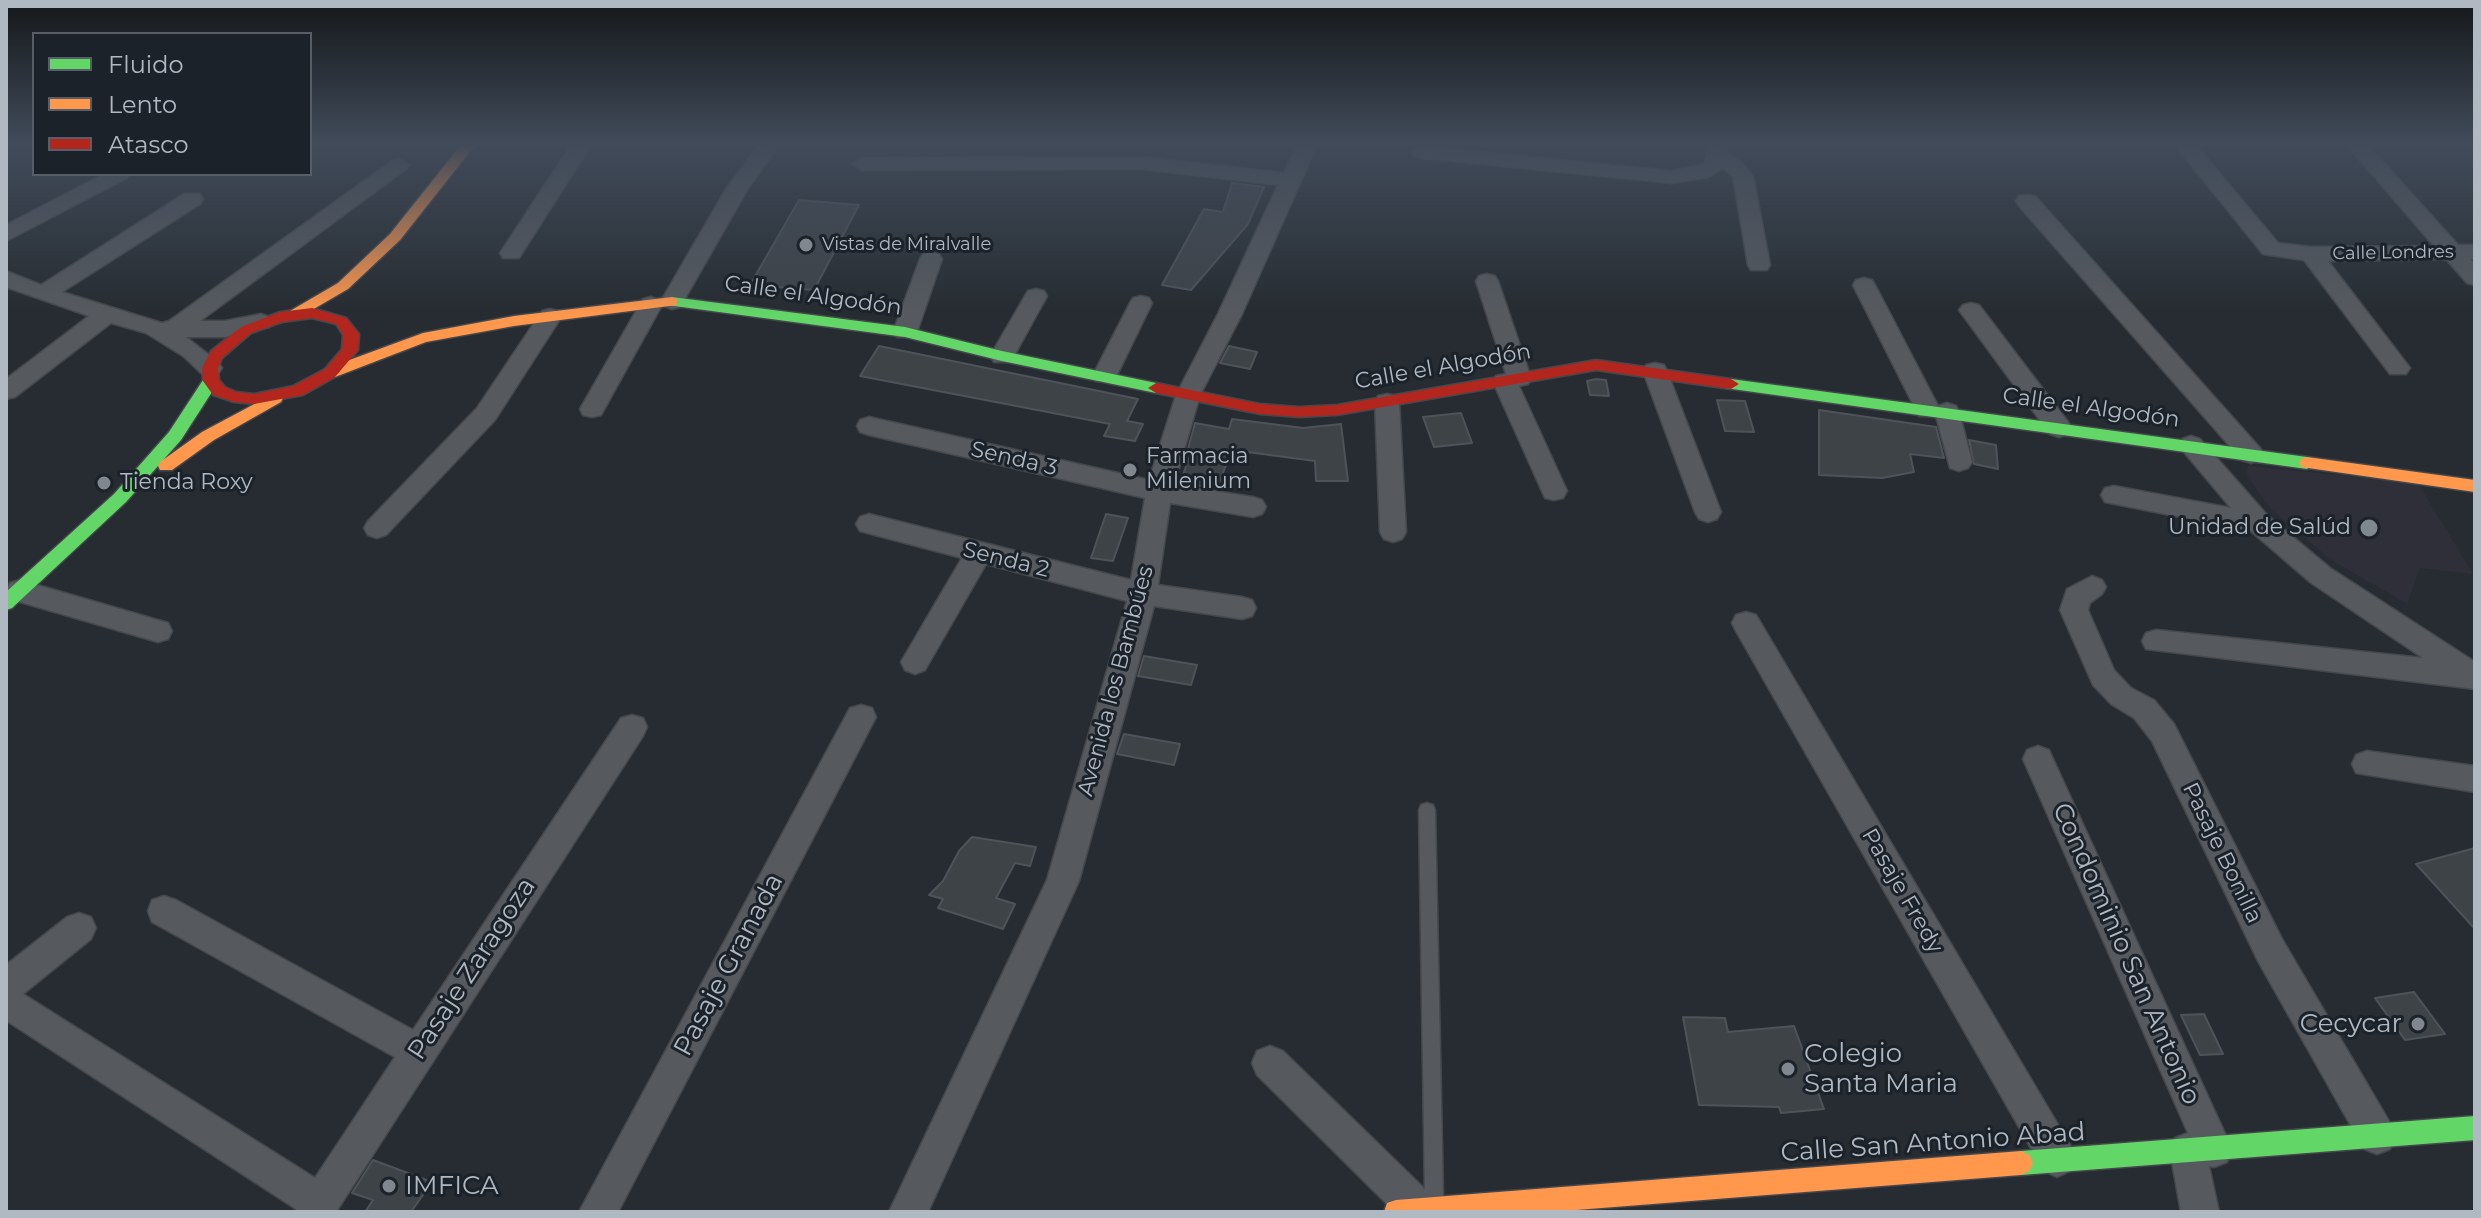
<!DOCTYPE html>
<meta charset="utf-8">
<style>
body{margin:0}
#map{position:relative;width:2481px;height:1218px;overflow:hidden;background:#262c31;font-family:Montserrat,sans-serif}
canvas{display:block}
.frame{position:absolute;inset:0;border:8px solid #b0b8c2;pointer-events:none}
.legend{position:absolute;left:32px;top:32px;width:280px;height:144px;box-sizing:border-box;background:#1b222a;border:2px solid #575e67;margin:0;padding:10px 14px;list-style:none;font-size:24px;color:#b0b8c2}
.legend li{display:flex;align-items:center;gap:16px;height:40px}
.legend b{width:40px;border:2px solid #575e67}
</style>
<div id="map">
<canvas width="2481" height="1218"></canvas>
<div class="frame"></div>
<ul class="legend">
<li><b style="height:10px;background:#63d668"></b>Fluido</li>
<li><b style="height:10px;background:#ff974d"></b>Lento</li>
<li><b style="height:10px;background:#b3261e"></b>Atasco</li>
</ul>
</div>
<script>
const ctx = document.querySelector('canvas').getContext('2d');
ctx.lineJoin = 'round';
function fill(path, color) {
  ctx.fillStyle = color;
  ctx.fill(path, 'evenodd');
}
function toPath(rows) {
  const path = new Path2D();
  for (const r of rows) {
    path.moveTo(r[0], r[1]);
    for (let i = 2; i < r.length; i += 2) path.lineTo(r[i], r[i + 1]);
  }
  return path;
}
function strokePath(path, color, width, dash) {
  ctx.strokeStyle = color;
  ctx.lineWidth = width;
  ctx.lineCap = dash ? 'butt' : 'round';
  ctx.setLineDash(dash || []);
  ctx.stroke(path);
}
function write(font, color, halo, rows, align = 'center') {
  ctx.font = font + ' Montserrat,sans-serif';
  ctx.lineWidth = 6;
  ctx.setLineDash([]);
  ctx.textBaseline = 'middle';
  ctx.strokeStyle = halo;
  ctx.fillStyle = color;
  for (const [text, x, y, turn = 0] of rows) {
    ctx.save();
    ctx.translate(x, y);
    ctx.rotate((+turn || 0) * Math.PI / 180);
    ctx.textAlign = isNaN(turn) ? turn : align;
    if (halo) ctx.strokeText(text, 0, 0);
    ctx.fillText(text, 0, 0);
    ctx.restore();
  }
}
const medical = toPath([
 [2248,466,2418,483,2473,574,2420,568,2407,604,2330,559,2270,508,2246,474]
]);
const building = toPath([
 [1232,183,1264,187,1248,224,1191,290,1162,285,1204,209,1223,212,1232,183],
 [799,200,859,205,814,290,750,285,799,200],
 [879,346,1138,399,1127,421,1143,424,1135,441,1104,436,1110,424,860,376,879,346],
 [1229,346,1257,352,1250,369,1220,363,1229,346],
 [1596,379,1606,380,1609,396,1590,395,1587,381,1596,379],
 [1717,400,1745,401,1754,432,1725,431,1717,400],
 [1819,410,1936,427,1944,458,1910,454,1914,472,1882,478,1819,475,1819,410],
 [1461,413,1472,443,1434,447,1423,417,1461,413],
 [1232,419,1303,428,1341,424,1348,481,1316,481,1315,461,1232,450,1217,488,1180,483,1192,450,1188,449,1195,423,1229,429,1232,419],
 [1969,440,1996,445,1998,469,1974,464,1969,440],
 [1106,514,1128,518,1113,561,1091,558,1106,514],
 [1144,656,1197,665,1191,685,1138,676,1144,656],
 [1124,734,1180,744,1174,765,1117,754,1124,734],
 [972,837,1036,847,1030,866,1015,863,996,898,1015,904,1003,929,938,908,943,899,929,895,943,881,959,851,972,837],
 [2475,848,2475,929,2416,864,2475,848],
 [2414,992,2445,1034,2405,1040,2375,998,2414,992],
 [2204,1014,2223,1054,2200,1055,2181,1015,2204,1014],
 [1683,1017,1725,1018,1728,1032,1794,1026,1824,1109,1781,1113,1779,1107,1699,1105,1683,1017],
 [373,1160,432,1182,411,1212,365,1212,373,1200,352,1193,373,1160]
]);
const lane = toPath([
 [1427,803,1433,805,1435,810,1443,1196,1441,1203,1434,1205,1427,1203,1425,1196,1419,810,1421,805,1427,803]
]);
const street = toPath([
 [571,145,591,145,519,258,503,258,500,253,571,145],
 [759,145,779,145,747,190,683,302,680,307,672,309,662,305,601,415,592,417,583,415,580,409,643,299,651,297,661,301,726,189,759,145],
 [1297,145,1317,145,1242,314,1200,395,1174,485,1253,497,1262,500,1266,507,1262,514,1253,517,1170,503,1158,585,1242,597,1252,600,1256,608,1252,616,1242,619,1154,606,1079,881,928,1212,889,1212,1047,880,1127,601,986,564,925,670,915,674,905,670,901,662,962,558,860,531,856,524,860,517,869,514,1131,580,1145,498,869,435,860,432,857,426,860,420,869,417,1149,480,1176,395,1218,314,1278,185,1142,169,862,170,852,164,862,158,1142,157,1284,173,1297,145],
 [1705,145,1725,145,1727,153,1740,161,1753,176,1770,265,1767,270,1751,270,1748,265,1733,177,1723,168,1709,177,1672,183,1420,158,1410,152,1420,146,1672,171,1704,164,1707,156,1705,145],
 [2175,145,2196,145,2278,243,2311,247,2434,246,2347,145,2368,145,2458,245,2475,245,2475,259,2470,259,2475,264,2475,285,2467,283,2446,259,2328,261,2410,368,2406,374,2390,374,2304,260,2263,254,2175,145],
 [399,159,409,165,406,169,200,321,225,321,261,314,269,317,273,322,269,327,225,337,186,337,218,362,222,368,218,374,202,374,183,356,146,333,111,323,15,397,6,399,6,379,89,316,6,287,6,271,41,285,184,194,200,194,203,199,200,204,62,292,162,323,169,321,392,161,399,159],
 [104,174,130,174,127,178,6,241,6,225,104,174],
 [2027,195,2035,196,2260,448,2264,454,2260,460,2251,463,2242,460,2019,206,2016,201,2019,196,2027,195],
 [931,252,939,254,942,259,917,332,913,337,897,337,893,332,920,259,923,254,931,252],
 [1487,274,1495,276,1498,281,1531,378,1528,384,1519,386,1567,491,1563,498,1554,500,1545,498,1493,382,1496,376,1506,374,1476,281,1479,276,1487,274],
 [1864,278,1872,280,1875,285,1938,406,1947,403,1956,406,1959,412,1972,462,1968,468,1959,471,1950,468,1936,416,1919,416,1916,410,1853,285,1856,280,1864,278],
 [1036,289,1044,291,1047,296,1014,356,1010,362,994,362,990,356,1025,296,1028,291,1036,289],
 [1141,296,1149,298,1152,303,1117,375,1114,381,1096,381,1093,375,1130,303,1133,298,1141,296],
 [1971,303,1979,305,2068,422,2072,428,2068,434,2059,437,2050,434,1959,310,1963,305,1971,303],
 [550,309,558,311,562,316,495,420,386,535,377,538,368,535,364,528,368,521,477,408,542,311,550,309],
 [1655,363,1664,365,1667,371,1721,512,1717,519,1708,522,1699,519,1695,512,1643,371,1646,365,1655,363],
 [1387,394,1396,396,1399,402,1406,532,1402,539,1393,542,1384,539,1380,532,1375,402,1378,396,1387,394],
 [2191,436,2200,439,2268,516,2330,568,2475,662,2475,689,2146,649,2142,641,2146,633,2156,630,2423,658,2310,582,2251,531,2105,502,2101,495,2105,488,2114,486,2231,508,2178,445,2182,439,2191,436],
 [2092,576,2102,580,2106,587,2102,594,2090,603,2088,610,2114,670,2131,688,2154,700,2174,724,2282,939,2390,1123,2395,1136,2390,1149,2377,1154,2364,1149,2258,961,2152,741,2134,718,2111,704,2093,685,2060,610,2067,589,2092,576],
 [20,580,168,623,172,631,168,639,158,642,10,599,6,591,10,583,20,580],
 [1746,612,1756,615,2070,1145,2076,1158,2070,1171,2057,1177,2044,1171,1736,631,1732,623,1736,615,1746,612],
 [861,705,872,708,876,717,618,1212,579,1212,850,708,861,705],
 [632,715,643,718,647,727,643,736,336,1212,295,1212,296,1209,7,1021,6,965,67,917,79,913,91,917,96,928,91,939,23,994,315,1178,395,1057,152,922,148,911,152,900,164,896,176,900,413,1030,621,718,632,715],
 [2038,746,2049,750,2053,759,2232,1149,2227,1162,2214,1167,2209,1166,2219,1212,2181,1212,2170,1151,2175,1138,2188,1133,2023,759,2027,750,2038,746],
 [2367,751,2475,766,2475,792,2356,773,2352,764,2356,755,2367,751],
 [1270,1046,1283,1051,1432,1196,1437,1212,1395,1212,1257,1075,1252,1063,1257,1051,1270,1046]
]);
const fast = toPath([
 [672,297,905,327,1002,351,1156,383,1164,388,1156,393,1002,361,905,337,667,305,667,299,672,297],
 [211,376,219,381,181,440,126,502,12,608,6,610,6,592,114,494,169,432,205,377,211,376],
 [1731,379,2307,457,2315,463,2307,469,1725,388,1723,384,1731,379],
 [2475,1116,2475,1140,2021,1175,2013,1171,2009,1163,2013,1155,2021,1151,2475,1116]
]);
const slow = toPath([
 [461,145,475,145,400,240,348,289,300,317,290,317,290,311,338,283,390,234,461,145],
 [672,297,677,299,677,305,514,326,426,342,335,377,325,377,322,373,325,369,423,333,514,316,672,297],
 [275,393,283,398,281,402,214,440,172,470,160,470,158,466,160,462,202,432,275,393],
 [2307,457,2475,480,2475,492,2301,467,2299,463,2301,459,2307,457],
 [2021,1151,2029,1155,2033,1163,2029,1171,2021,1175,1551,1212,1384,1212,1387,1203,1396,1200,2021,1151]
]);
const jam = toPath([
 [312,308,346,318,359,334,358,350,335,377,303,395,254,404,234,402,213,395,203,381,202,368,211,351,241,327,280,312,312,308],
 [312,318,336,324,343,335,342,349,325,369,293,386,254,394,236,392,225,387,219,380,218,368,222,358,251,333,282,322,312,318],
 [1596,360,1731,379,1739,384,1731,389,1596,370,1337,415,1299,417,1260,414,1156,393,1148,388,1156,383,1260,404,1299,407,1337,405,1596,360]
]);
const markers = [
 [806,245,8,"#80878f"],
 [1130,470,8,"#80878f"],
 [104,483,8,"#80878f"],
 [2369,528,10,"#80878f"],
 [2418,1024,8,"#80878f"],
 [1788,1069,8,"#80878f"],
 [389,1186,8,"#80878f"]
];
const farPoinames = [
 ["Vistas de Miralvalle",822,245]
];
const farStreetnames = [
 ["Calle Londres",2393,253,-1]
];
const streetNames = [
 ["Calle el Algodón",813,296,8],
 ["Calle el Algodón",1443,367,-10],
 ["Calle el Algodón",2091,408,8],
 ["Senda 3",1014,459,13],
 ["Senda 2",1006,560,14],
 ["Avenida los Bambúes",1116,681,-75],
 ["Pasaje Bonilla",2222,853,64],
 ["Pasaje Fredy",1902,891,60]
];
const poiNames = [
 ["Farmacia",1146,457],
 ["Milenium",1146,482],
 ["Tienda Roxy",120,483],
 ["Unidad de Salúd",2351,528,"right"]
];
const nearStreetnames = [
 ["Condominio San Antonio",2126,954,66],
 ["Pasaje Granada",729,965,-62],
 ["Pasaje Zaragoza",472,969,-57],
 ["Calle San Antonio Abad",1933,1143,-4]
];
const nearPoinames = [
 ["Cecycar",2402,1024,"right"],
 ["Colegio",1804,1054],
 ["Santa Maria",1804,1084],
 ["IMFICA",405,1186]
];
fill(medical, '#2f2f3a');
fill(building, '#3e4348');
strokePath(building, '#4e5359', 2);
strokePath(lane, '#44484c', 3);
strokePath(street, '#44484c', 3);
strokePath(fast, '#44484c', 3);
strokePath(slow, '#44484c', 3);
strokePath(jam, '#44484c', 3);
fill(lane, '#565a5f');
fill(street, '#565a5f');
fill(fast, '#63d668');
fill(slow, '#ff974d');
fill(jam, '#b3261e');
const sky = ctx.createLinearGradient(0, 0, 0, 315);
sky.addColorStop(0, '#15181b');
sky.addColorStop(0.46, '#414b5a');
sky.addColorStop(1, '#414b5a00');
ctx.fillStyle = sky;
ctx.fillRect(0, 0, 2481, 315);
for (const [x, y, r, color] of markers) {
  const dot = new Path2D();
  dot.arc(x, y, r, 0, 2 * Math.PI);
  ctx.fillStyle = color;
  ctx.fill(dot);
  strokePath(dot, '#1b222a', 3);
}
write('18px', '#b0b8c2', '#1b222a', farPoinames, 'left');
write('18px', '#b0b8c2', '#1b222a', farStreetnames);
write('22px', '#b0b8c2', '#1b222a', streetNames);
write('22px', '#b0b8c2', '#1b222a', poiNames, 'left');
write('26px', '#b0b8c2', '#1b222a', nearStreetnames);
write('26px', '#b0b8c2', '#1b222a', nearPoinames, 'left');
</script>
